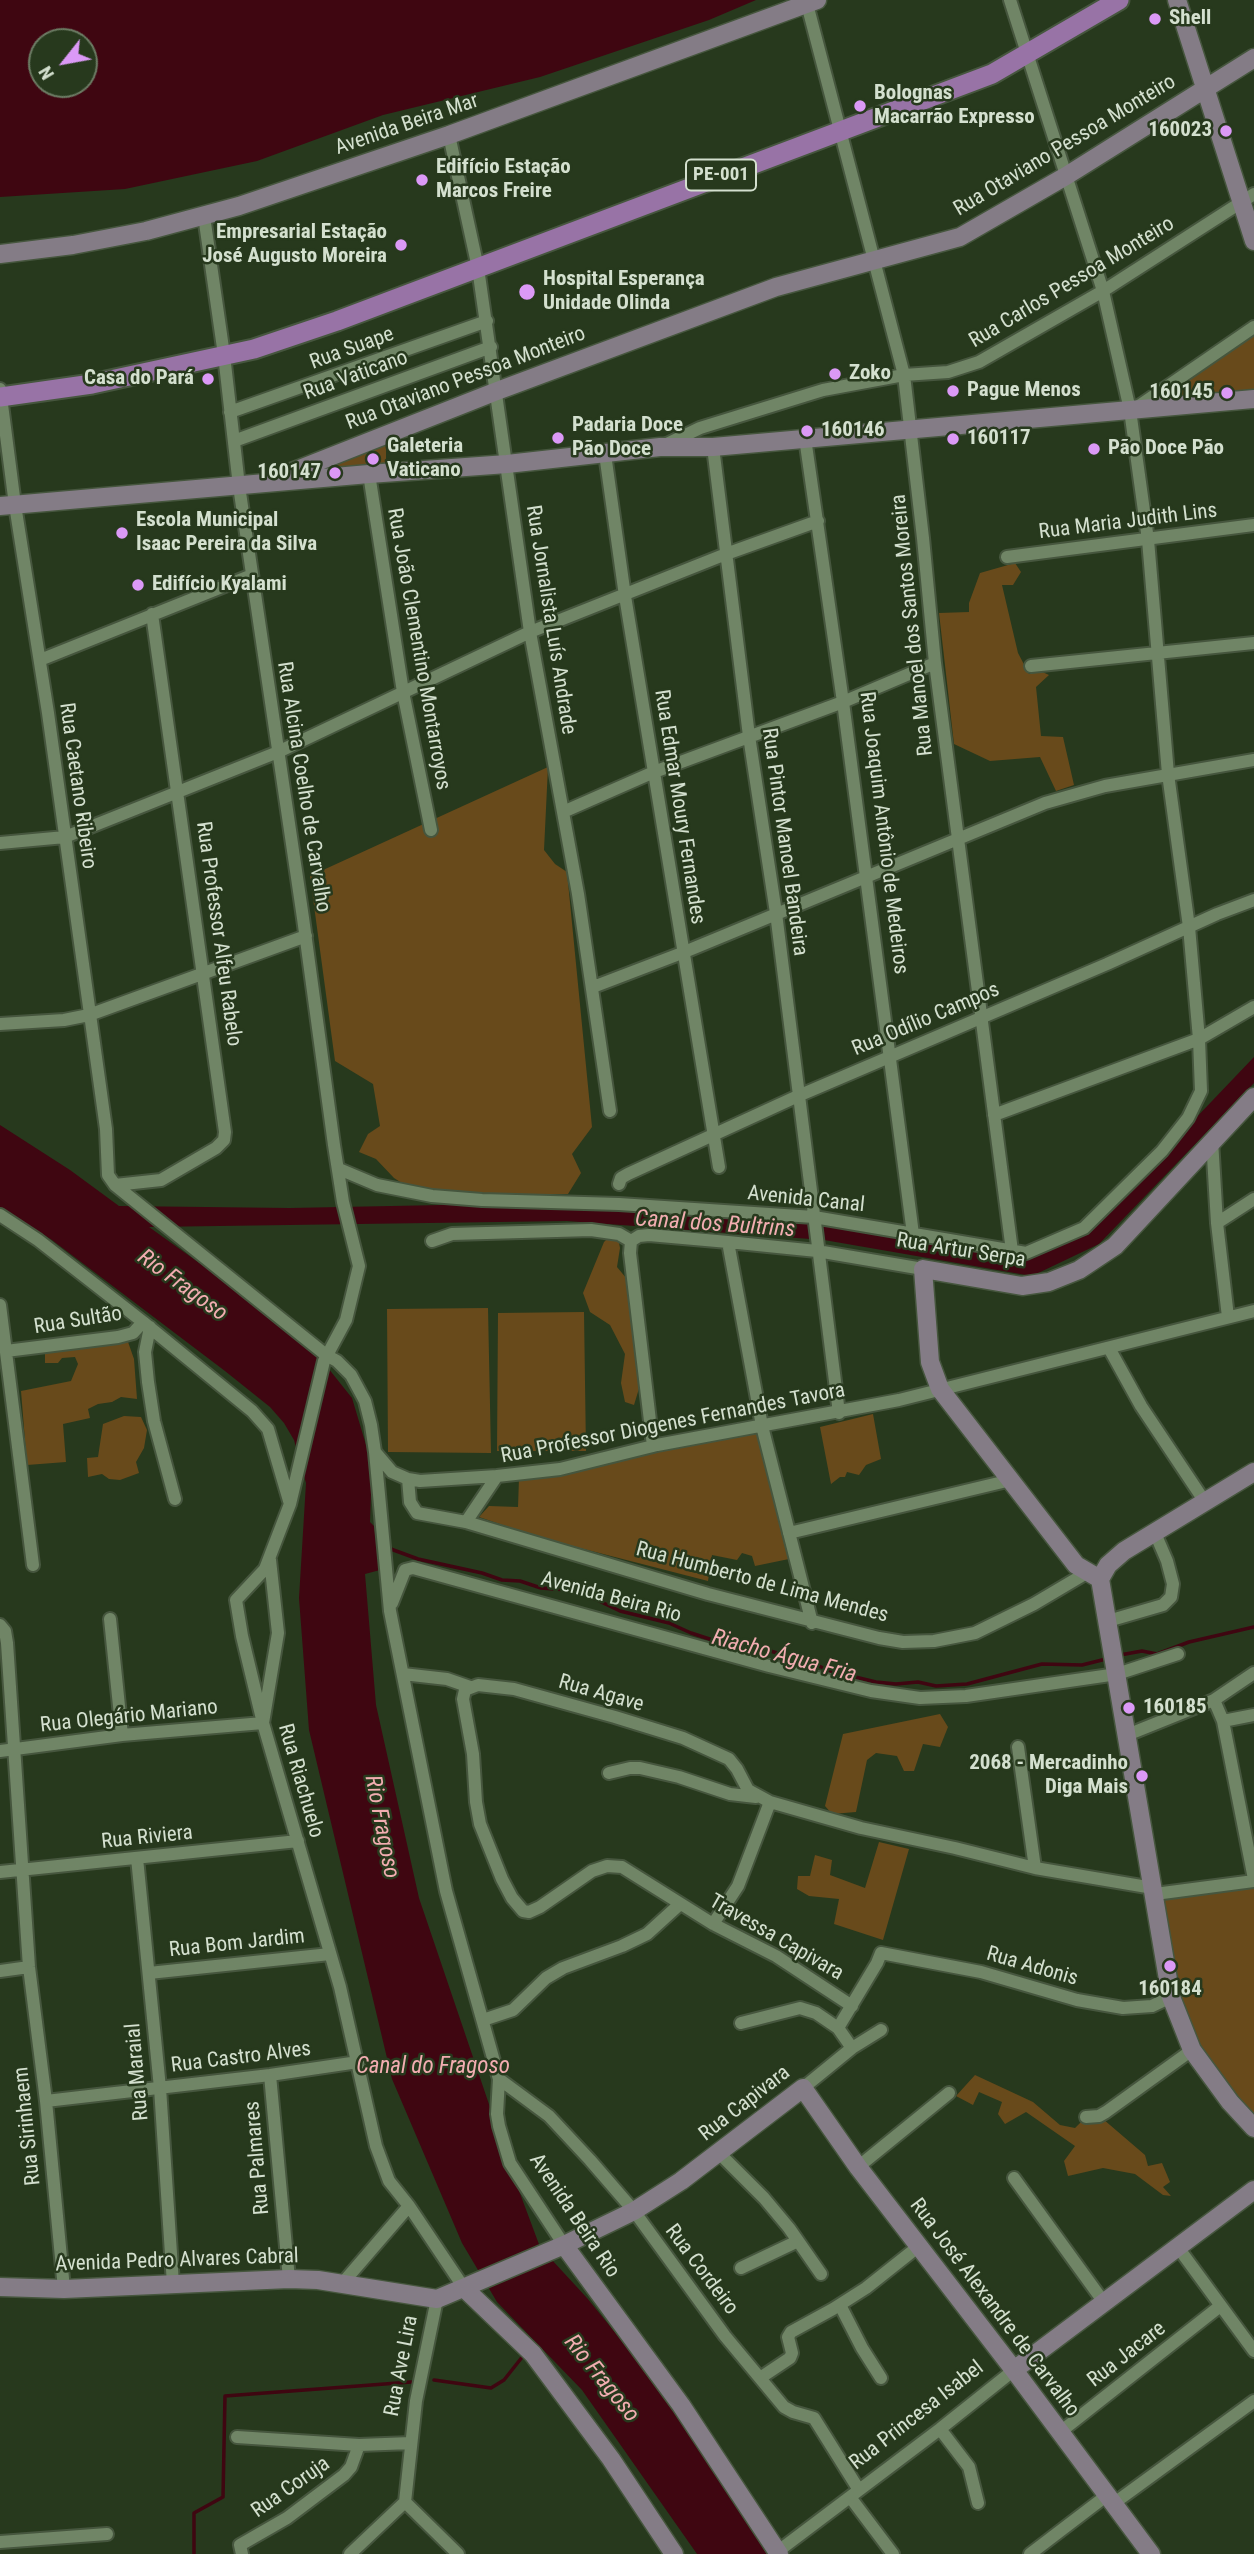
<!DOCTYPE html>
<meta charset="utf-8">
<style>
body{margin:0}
#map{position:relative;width:1254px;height:2554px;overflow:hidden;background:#27391d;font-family:"Roboto Condensed",sans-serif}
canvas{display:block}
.north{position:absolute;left:28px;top:28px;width:70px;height:70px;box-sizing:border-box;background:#27391d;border:2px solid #6c7c64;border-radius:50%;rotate:239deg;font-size:19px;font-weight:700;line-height:28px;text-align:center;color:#d4e0cf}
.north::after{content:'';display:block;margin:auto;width:24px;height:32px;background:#db99f6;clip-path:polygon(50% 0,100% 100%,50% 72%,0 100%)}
</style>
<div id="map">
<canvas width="1254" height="2554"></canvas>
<div class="north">N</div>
</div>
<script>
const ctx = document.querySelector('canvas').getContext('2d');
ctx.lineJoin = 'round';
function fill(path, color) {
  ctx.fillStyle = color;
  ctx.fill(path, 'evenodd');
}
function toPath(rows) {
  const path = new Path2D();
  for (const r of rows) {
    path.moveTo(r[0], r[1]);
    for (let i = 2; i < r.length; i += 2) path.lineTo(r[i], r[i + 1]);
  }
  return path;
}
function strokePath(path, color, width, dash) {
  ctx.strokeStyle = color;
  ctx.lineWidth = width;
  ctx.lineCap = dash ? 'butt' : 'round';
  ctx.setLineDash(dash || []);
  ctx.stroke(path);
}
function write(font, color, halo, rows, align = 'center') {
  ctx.font = font + ' "Roboto Condensed",sans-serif';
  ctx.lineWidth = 5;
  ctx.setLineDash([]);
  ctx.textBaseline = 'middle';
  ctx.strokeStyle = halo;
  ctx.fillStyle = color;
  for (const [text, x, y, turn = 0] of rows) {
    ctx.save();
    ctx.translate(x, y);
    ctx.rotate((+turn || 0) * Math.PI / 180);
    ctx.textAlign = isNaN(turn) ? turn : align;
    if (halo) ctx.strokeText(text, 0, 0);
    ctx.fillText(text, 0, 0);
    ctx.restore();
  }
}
const green = toPath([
 [1254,334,1254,389,1159,400],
 [386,435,386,472,286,481],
 [1015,563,1021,572,1013,585,1002,585,1018,653,1029,674,1038,670,1049,675,1036,687,1041,736,1063,737,1074,785,1056,791,1040,757,990,761,954,744,939,613,969,612,969,603,980,573],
 [548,767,544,850,555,864,567,872,592,1127,572,1154,581,1173,568,1194,419,1194,394,1178,376,1159,359,1152,368,1134,380,1126,373,1084,335,1061,310,876],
 [609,1237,618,1238,620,1248,617,1267,627,1279,644,1372,634,1405,625,1402,621,1383,625,1354,610,1325,590,1312,583,1293,604,1242],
 [488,1308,491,1453,388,1452,387,1309],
 [584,1312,586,1451,497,1451,498,1313],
 [127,1339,134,1359,137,1399,121,1397,112,1402,98,1404,88,1409,90,1418,63,1424,66,1462,27,1465,21,1391,71,1381,78,1364,75,1357,62,1358,58,1363,45,1363,45,1346],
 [873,1414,881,1459,866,1465,859,1475,847,1472,845,1477,840,1477,831,1484,820,1427],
 [124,1416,141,1417,147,1430,144,1448,136,1462,139,1473,120,1480,109,1479,102,1474,88,1477,87,1458,98,1457,103,1424],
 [762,1426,772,1466,799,1605,789,1559,755,1566,752,1556,742,1553,737,1560,712,1555,708,1581,541,1538,479,1517,489,1506,518,1507,519,1478],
 [940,1714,948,1727,940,1747,923,1744,914,1771,904,1771,897,1756,876,1753,867,1760,856,1812,832,1814,825,1806,843,1734],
 [879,1842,909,1849,883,1940,834,1924,839,1899,809,1896,797,1889,798,1876,810,1876,815,1855,832,1860,830,1875,865,1888],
 [1254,1883,1254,2126,1184,2032,1158,1897],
 [975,2075,1033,2102,1060,2125,1075,2128,1086,2117,1103,2119,1145,2155,1148,2166,1162,2163,1170,2182,1163,2187,1171,2196,1163,2195,1135,2174,1103,2168,1068,2176,1064,2161,1075,2146,1026,2112,1005,2124,998,2114,1002,2102,979,2092,973,2105,956,2096]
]);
const water = toPath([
 [0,0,756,0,709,20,540,77,383,115,257,161,125,189,0,197],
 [84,42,84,84,42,84,42,42],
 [1254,1057,1254,1083,1099,1244,1032,1276,824,1240,567,1221,149,1227,304,1338,352,1398,372,1465,370,1522,374,1526,380,1570,365,1574,376,1705,419,1898,512,2172,540,2247,587,2298,696,2432,738,2508,768,2554,697,2554,582,2390,497,2302,462,2243,392,2079,309,1730,299,1598,306,1483,294,1440,284,1423,270,1407,225,1371,52,1240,0,1207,0,1125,70,1170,119,1206,290,1208,544,1203,822,1222,1030,1257,1087,1232]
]);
const stream = toPath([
 [388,1548,418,1559,482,1573,502,1580,520,1581,541,1588,568,1590,595,1599,620,1611,669,1623,691,1633,728,1645,745,1644,810,1662,830,1671,876,1682,896,1684,918,1682,936,1686,967,1684,1042,1664,1082,1665,1106,1659],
 [1120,1655,1142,1651,1157,1654,1189,1642,1254,1627],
 [434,2380,491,2388,504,2380,523,2356],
 [194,2554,194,2513,223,2497,225,2396,411,2382]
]);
const street = toPath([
 [807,4,904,375,923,538,935,663,1012,1251],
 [449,135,478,268,530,632,578,894,610,1111],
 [204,216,224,355,239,486,303,918,334,1145,343,1202,359,1266,346,1320,324,1361,290,1504],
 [0,389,15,505,48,713,106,1129,108,1175,115,1185,326,1355,337,1361,351,1375,365,1401,371,1425,375,1452,390,1611,446,1891,499,2079,497,2114,499,2126,510,2163,564,2245],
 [1136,408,1254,327],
 [230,412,487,321],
 [805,438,843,702,913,1234],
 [234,441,491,347],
 [667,444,700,428,823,390,904,375,948,372,979,362,1103,291,1254,194],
 [713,447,749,736,776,913,839,1413],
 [605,454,625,596,719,1167],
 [369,474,403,692,431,830],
 [1007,557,1254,525],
 [40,660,252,575],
 [1031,666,1254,643],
 [563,812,654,772,843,702,935,663],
 [0,843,65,837,278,752,530,632,726,554,818,521],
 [593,987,682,953,1045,803,1105,786,1254,760],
 [0,1024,64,1020,89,1015,306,936],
 [994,1115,1199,1039,1254,1007],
 [1212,1140,1217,1223,1228,1317],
 [339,1169,377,1185,432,1196,482,1200,619,1204,814,1217,1026,1253,1084,1228,1162,1151,1188,1118,1201,1091,1199,1039,1189,927,1168,774,1148,540,1130,410,1103,291,1010,0],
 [619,1184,621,1178,628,1174,798,1096,1107,964,1217,914,1254,900],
 [115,1185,161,1180,216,1148,224,1140,225,1132,152,614],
 [0,1215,38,1240,143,1322],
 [1217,1223,1254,1199],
 [432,1241,452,1234,591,1230,619,1234,631,1241],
 [631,1241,639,1236,649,1235,728,1242,817,1251,923,1269],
 [631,1241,630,1253,653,1446],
 [728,1242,762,1426,812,1623],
 [0,1305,33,1565],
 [150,1327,145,1352,148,1382,154,1421,175,1499],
 [1109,1348,1141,1406,1205,1502],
 [6,1351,118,1337,133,1333,143,1322,252,1411,268,1429,290,1504,265,1569,236,1600,242,1636,263,1723,340,1987,376,2146,389,2181,409,2206,464,2288],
 [375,1452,392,1472,408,1479,420,1481,497,1476,560,1469,657,1445,899,1400,1254,1311],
 [408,1479,410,1502,417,1513,466,1522,708,1594,879,1638,903,1642,934,1641,975,1633,1034,1604,1088,1572],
 [466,1522,497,1476],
 [789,1533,1011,1480],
 [392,1603,405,1570,413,1568,769,1666,871,1691,920,1698,966,1696,1117,1674,1178,1654],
 [110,1619,122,1735],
 [1108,1621,1163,1605,1171,1597,1173,1584,1167,1561,1155,1533],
 [0,1625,5,1631,7,1643,29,1967,46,2101,64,2289],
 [403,1674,447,1679,470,1687],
 [1214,1700,1223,1721,1254,1715],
 [1223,1721,1254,1879],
 [1127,1735,1214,1700,1254,1673],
 [1018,1747,1035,1868],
 [0,1751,122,1735,263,1723,278,1633,270,1560],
 [609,1773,630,1768,640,1768,679,1777,730,1794,756,1797],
 [137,1858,160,2088,173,2284],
 [0,1872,298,1841],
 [1155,1894,1254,1881],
 [713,1924,738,1886,770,1802],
 [0,1971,29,1967],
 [149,1973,330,1954],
 [852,2006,776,1956,713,1924,622,1867,607,1866,592,1871,540,1907,529,1912,523,1911,512,1898,502,1879,480,1824,476,1802,473,1754,463,1699,465,1690,478,1685,514,1689,615,1717,683,1738,729,1759,737,1769,748,1790,770,1802,861,1828,955,1848,1035,1868,1153,1888],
 [483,2020,513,2010,546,1978,563,1968,622,1946,647,1934,680,1904],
 [741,2023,800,2008,816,2013,838,2028],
 [852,2048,881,2030],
 [270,2075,289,2279],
 [499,2079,549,2116,590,2160,634,2211,725,2336,784,2407,793,2412,814,2418,859,2490],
 [803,2088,852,2048,838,2028,877,1963,881,1953,981,1972,1077,2000,1123,2008,1152,2006,1171,1997],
 [46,2101,270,2075,358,2062],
 [1086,2117,1099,2116,1106,2112,1192,2050],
 [719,2153,764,2198,789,2228,821,2274],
 [858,2167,949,2093],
 [1014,2178,1103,2301],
 [1177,2246,1254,2351],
 [741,2268,798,2241],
 [341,2285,409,2206],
 [840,2305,862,2348,881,2378],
 [760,2378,790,2358,792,2353,788,2337,791,2332,833,2309,866,2288,919,2246],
 [940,2429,969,2467,978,2503],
 [1059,2433,1219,2307],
 [237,2437,359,2445,411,2443],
 [850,2497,893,2554],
 [405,2502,458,2554],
 [1113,2504,1254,2401],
 [0,2542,107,2534],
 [777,2552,940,2429,1014,2370],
 [242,2554,240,2545,287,2518,344,2475,351,2467,359,2445],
 [350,2554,405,2502,416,2401,437,2299],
 [1030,2554,1106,2496]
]);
const secondary = toPath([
 [1177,0,1254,241],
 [0,254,73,245,146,231,239,206,449,135,817,0],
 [279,477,497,391,776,287,960,237,1066,176,1254,58],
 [0,506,369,474,507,464,660,447,713,447,1254,399],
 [1100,1579,1076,1565,940,1389,930,1362,923,1269,1022,1286,1049,1282,1079,1270,1115,1246,1254,1097],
 [1100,1579,1171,1997,1192,2050,1230,2102,1254,2128],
 [1100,1579,1108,1565,1124,1551,1254,1472],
 [564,2245,681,2405,779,2554],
 [0,2287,64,2289,289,2279,318,2280,437,2299,564,2245,634,2211,681,2181,803,2088,858,2167,1014,2370,1151,2554],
 [464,2288,533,2354,611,2459,674,2554],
 [1014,2370,1254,2190]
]);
const primary = toPath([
 [0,397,92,384,254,349,337,321,992,74,1119,0]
]);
const markers = [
 [1155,19,7,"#db99f6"],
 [860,106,7,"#db99f6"],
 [1226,131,7,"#db99f6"],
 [422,180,7,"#db99f6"],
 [401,245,7,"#db99f6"],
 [527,292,9,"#db99f6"],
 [835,374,7,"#db99f6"],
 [208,379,7,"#db99f6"],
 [953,391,7,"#db99f6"],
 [1227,393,7,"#db99f6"],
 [807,431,7,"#db99f6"],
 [558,438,7,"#db99f6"],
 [953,439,7,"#db99f6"],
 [1094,449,7,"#db99f6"],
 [373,459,7,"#db99f6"],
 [335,473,7,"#db99f6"],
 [122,533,7,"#db99f6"],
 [138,585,7,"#db99f6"],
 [1129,1708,7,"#db99f6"],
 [1142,1776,7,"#db99f6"],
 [1170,1966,7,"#db99f6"]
];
const shields = [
 [721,175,70]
];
const shieldNames = [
 ["PE-001",721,175]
];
const poiNames = [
 ["Shell",1169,19],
 ["Bolognas",874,94],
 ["Macarrão Expresso",874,118],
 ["160023",1212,131,"right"],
 ["Edifício Estação",436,168],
 ["Marcos Freire",436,192],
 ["Empresarial Estação",387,233,"right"],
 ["José Augusto Moreira",387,257,"right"],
 ["Hospital Esperança",543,280],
 ["Unidade Olinda",543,304],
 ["Zoko",849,374],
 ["Casa do Pará",194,379,"right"],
 ["Pague Menos",967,391],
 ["160145",1213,393,"right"],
 ["Padaria Doce",572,426],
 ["Pão Doce",572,450],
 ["160146",821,431],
 ["160117",967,439],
 ["Galeteria",387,447],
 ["Vaticano",387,471],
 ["Pão Doce Pão",1108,449],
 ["160147",321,473,"right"],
 ["Escola Municipal",136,521],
 ["Isaac Pereira da Silva",136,545],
 ["Edifício Kyalami",152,585],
 ["160185",1143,1708],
 ["2068 - Mercadinho",1128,1764,"right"],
 ["Diga Mais",1128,1788,"right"],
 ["160184",1170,1990,"center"]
];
const streetNames = [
 ["Avenida Beira Mar",407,125,-19],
 ["Rua Otaviano Pessoa Monteiro",1065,146,-31],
 ["Rua Carlos Pessoa Monteiro",1072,283,-31],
 ["Rua Suape",352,349,-20],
 ["Rua Vaticano",356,376,-20],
 ["Rua Otaviano Pessoa Monteiro",466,379,-21],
 ["Rua Maria Judith Lins",1128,522,-7],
 ["Rua Jornalista Luís Andrade",550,620,81],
 ["Rua Manoel dos Santos Moreira",913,625,-96],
 ["Rua João Clementino Montarroyos",418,649,80],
 ["Rua Caetano Ribeiro",77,786,82],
 ["Rua Alcina Coelho de Carvalho",303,787,81],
 ["Rua Edmar Moury Fernandes",679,807,81],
 ["Rua Joaquim Antônio de Medeiros",883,833,83],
 ["Rua Pintor Manoel Bandeira",784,842,82],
 ["Rua Professor Alfeu Rabelo",218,934,82],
 ["Rua Odílio Campos",926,1020,-23],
 ["Avenida Canal",806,1200,6],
 ["Rua Artur Serpa",961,1251,9],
 ["Rua Sultão",78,1321,-9],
 ["Rua Professor Diogenes Fernandes Tavora",673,1424,-11],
 ["Rua Humberto de Lima Mendes",762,1583,15],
 ["Avenida Beira Rio",611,1598,15],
 ["Rua Agave",601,1694,16],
 ["Rua Olegário Mariano",129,1717,-6],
 ["Rua Riachuelo",300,1781,74],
 ["Rua Riviera",147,1838,-6],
 ["Travessa Capivara",776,1938,30],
 ["Rua Bom Jardim",237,1944,-6],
 ["Rua Adonis",1032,1967,16],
 ["Rua Castro Alves",241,2058,-7],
 ["Rua Maraial",138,2072,-95],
 ["Rua Capivara",745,2104,-38],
 ["Rua Sirinhaem",28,2126,-96],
 ["Rua Palmares",258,2158,-95],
 ["Avenida Beira Rio",574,2216,56],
 ["Avenida Pedro Alvares Cabral",177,2261,-2],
 ["Rua Cordeiro",701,2270,53],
 ["Rua José Alexandre de Carvalho",994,2308,53],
 ["Rua Jacare",1127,2355,-38],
 ["Rua Ave Lira",402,2366,-79],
 ["Rua Princesa Isabel",917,2416,-38],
 ["Rua Coruja",291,2488,-35]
];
const waterNames = [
 ["Canal dos Bultrins",715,1225,4],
 ["Rio Fragoso",182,1286,36],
 ["Riacho Água Fria",784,1657,15],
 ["Rio Fragoso",381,1827,79],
 ["Canal do Fragoso",433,2067],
 ["Rio Fragoso",601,2379,51]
];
fill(green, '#684a1b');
fill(water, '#3f0611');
strokePath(stream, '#3f0611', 3.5);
strokePath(street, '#46563e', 16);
strokePath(secondary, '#46563e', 21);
strokePath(primary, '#46563e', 23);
strokePath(street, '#708566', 12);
strokePath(secondary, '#847c86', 18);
strokePath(primary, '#9873a6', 19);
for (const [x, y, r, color] of markers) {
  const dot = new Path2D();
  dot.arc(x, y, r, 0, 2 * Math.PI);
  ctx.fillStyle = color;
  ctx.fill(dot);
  strokePath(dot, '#27391d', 2.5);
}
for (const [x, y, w] of shields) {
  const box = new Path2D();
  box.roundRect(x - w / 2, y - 15.5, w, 31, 5);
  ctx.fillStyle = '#27391d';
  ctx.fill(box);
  strokePath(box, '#d4e0cf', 2);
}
write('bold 19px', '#d4e0cf', null, shieldNames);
write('bold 21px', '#d4e0cf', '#27391d', poiNames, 'left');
write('21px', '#d4e0cf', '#27391d', streetNames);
write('italic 23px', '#f2adb1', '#27391d', waterNames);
</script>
